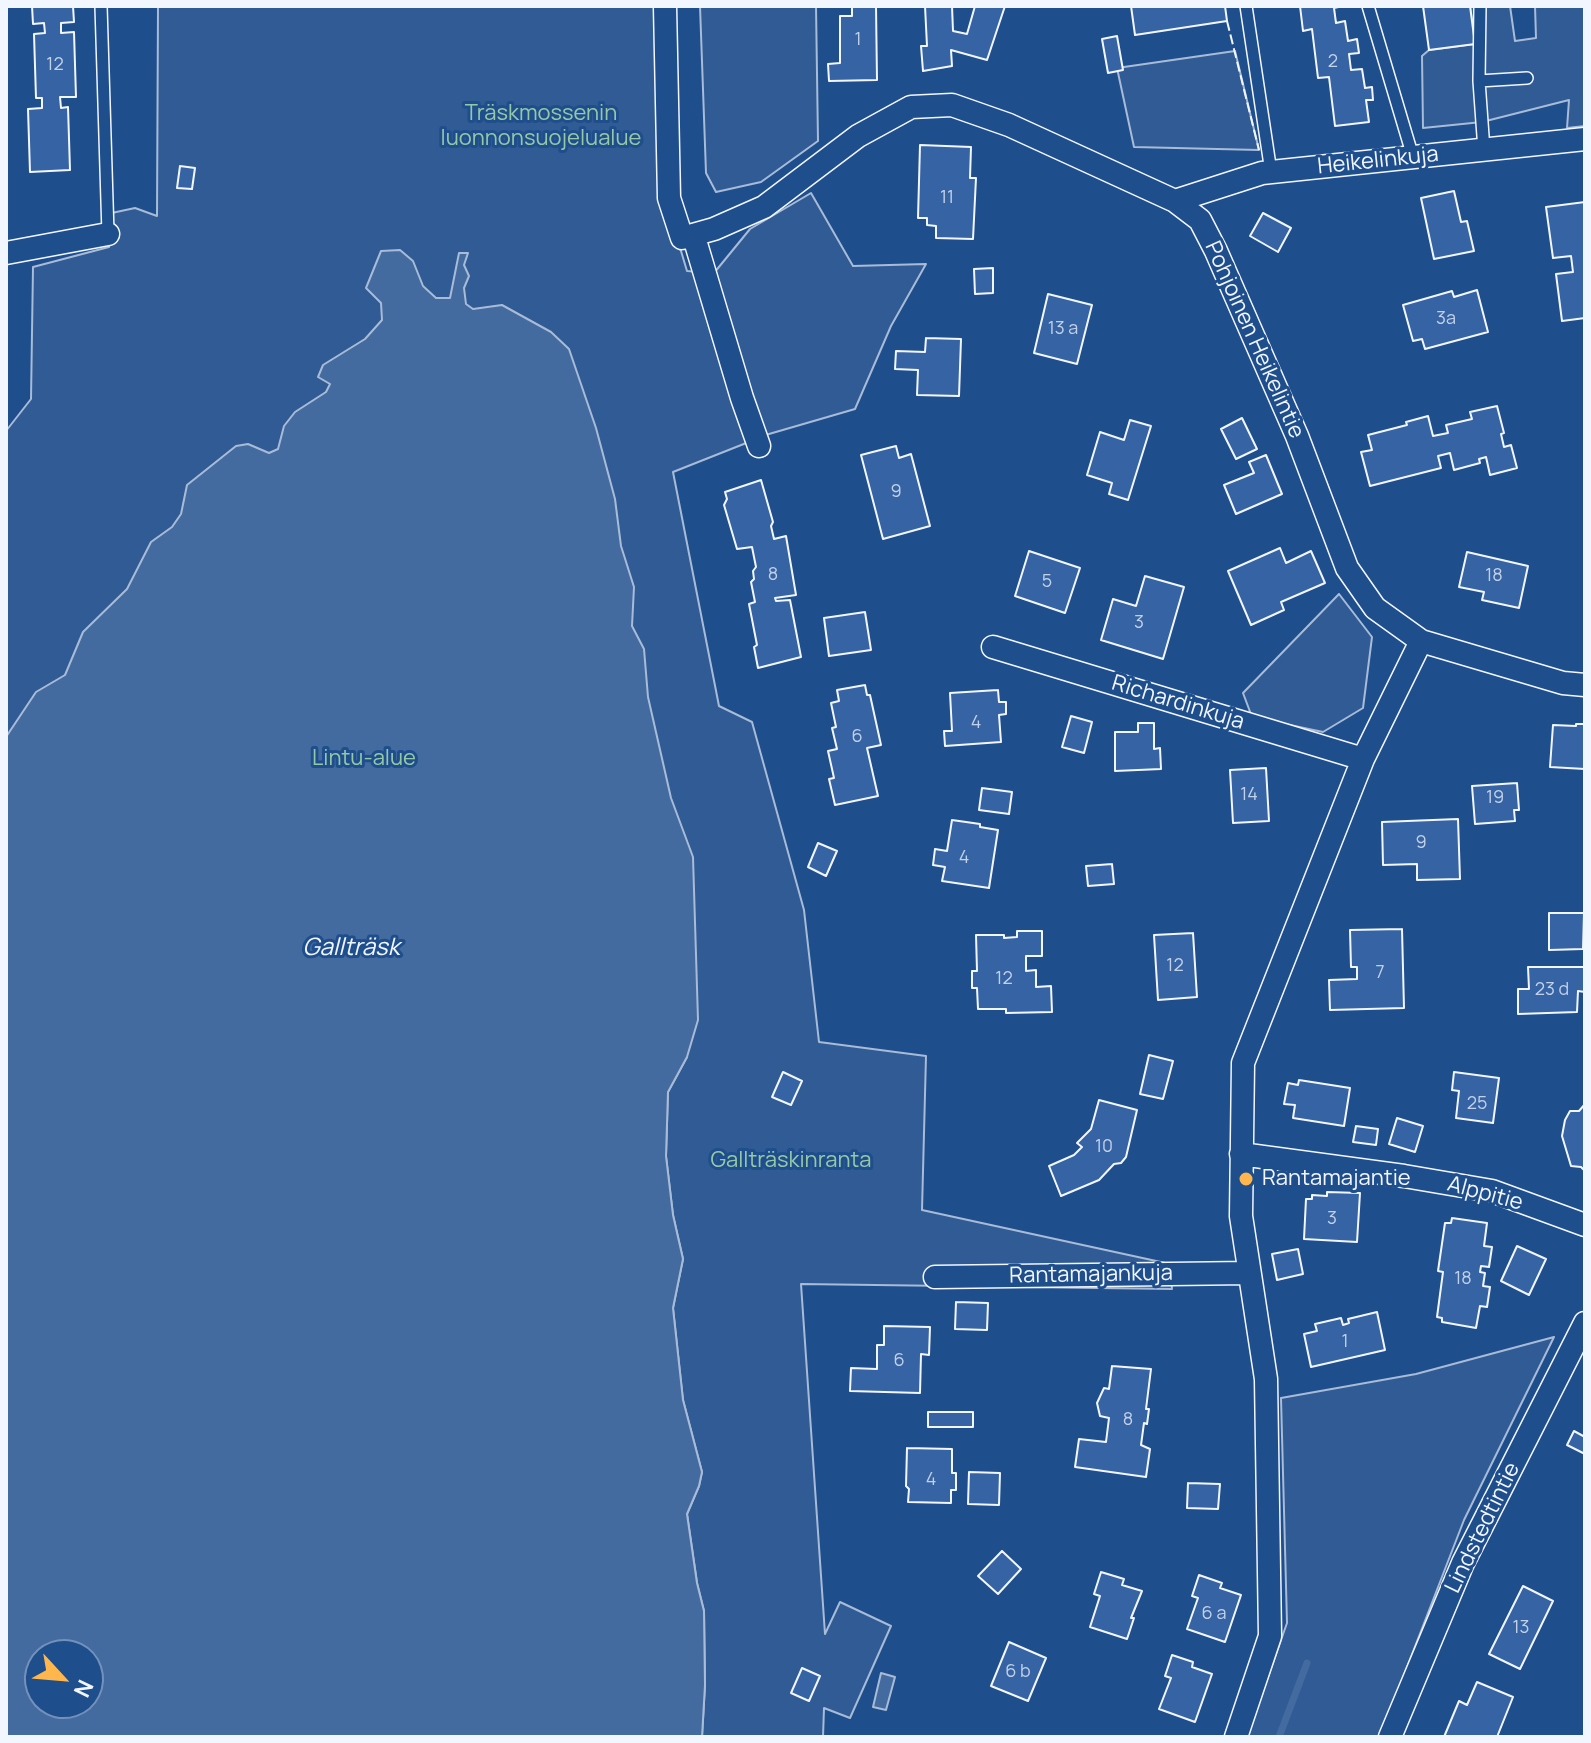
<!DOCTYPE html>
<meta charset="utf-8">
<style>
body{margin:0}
#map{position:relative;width:1591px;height:1743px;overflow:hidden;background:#1f4e8c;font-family:Manrope,sans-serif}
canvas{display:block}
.frame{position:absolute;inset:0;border:8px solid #f2f6ff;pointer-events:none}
.north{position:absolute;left:24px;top:1639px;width:80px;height:80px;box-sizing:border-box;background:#1f4e8c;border:2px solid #7391ba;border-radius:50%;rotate:116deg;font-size:22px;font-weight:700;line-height:32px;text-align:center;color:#f2f6ff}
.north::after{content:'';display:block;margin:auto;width:28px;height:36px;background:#ffb74d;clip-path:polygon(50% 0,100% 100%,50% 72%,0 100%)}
</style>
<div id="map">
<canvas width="1591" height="1743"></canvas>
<div class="frame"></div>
<div class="north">N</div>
</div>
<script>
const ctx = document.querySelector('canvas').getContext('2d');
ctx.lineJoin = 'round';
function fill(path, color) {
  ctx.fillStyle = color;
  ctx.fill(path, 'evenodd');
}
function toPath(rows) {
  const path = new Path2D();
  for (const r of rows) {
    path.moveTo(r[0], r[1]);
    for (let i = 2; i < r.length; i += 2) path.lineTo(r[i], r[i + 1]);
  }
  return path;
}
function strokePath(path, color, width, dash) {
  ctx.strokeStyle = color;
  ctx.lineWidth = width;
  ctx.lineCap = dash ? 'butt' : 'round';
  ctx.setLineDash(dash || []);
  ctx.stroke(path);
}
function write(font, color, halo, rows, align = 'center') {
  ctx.font = font + ' Manrope,sans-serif';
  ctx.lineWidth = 6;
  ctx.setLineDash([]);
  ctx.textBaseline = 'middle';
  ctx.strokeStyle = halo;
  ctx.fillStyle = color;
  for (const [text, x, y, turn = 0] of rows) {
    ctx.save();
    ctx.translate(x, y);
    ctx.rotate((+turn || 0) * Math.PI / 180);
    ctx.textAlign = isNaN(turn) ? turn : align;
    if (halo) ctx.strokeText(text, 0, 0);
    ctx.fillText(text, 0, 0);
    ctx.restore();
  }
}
const built = toPath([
 [158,6,658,6,666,225,681,251,687,271,714,273,750,229,811,193,853,266,926,264,891,326,855,409,769,434,673,472,719,706,752,722,804,910,819,1042,926,1056,922,1210,1170,1264,1172,1289,801,1284,825,1634,840,1602,891,1626,850,1718,824,1708,823,1737,702,1737,705,1685,704,1611,697,1583,687,1514,699,1486,702,1472,683,1400,673,1308,683,1259,673,1215,666,1156,668,1092,687,1057,6,893,6,431,31,399,33,267,109,247,107,214,135,208,157,216,158,6],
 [700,6,816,6,818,141,761,182,716,192,706,173,700,6],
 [1470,6,1510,6,1515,41,1536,38,1535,6,1585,6,1585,126,1567,128,1569,100,1482,122,1423,128,1422,56,1429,50,1475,44,1470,6],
 [1235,51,1259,150,1134,147,1117,68,1235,51],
 [1339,594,1372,637,1363,708,1323,732,1252,717,1243,693,1339,594],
 [1554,1337,1464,1520,1380,1737,1247,1737,1287,1623,1281,1398,1416,1374,1554,1337]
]);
const water = toPath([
 [400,250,413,261,423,286,436,298,450,298,459,253,468,253,464,265,469,276,464,288,466,304,473,309,502,305,551,332,569,349,596,428,615,499,621,546,634,587,632,626,644,649,648,697,671,798,693,857,698,1020,687,1057,668,1092,666,1156,673,1215,683,1259,673,1308,683,1400,702,1472,699,1486,687,1514,697,1583,704,1611,705,1685,702,1737,6,1737,6,737,36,692,65,675,83,632,127,589,151,542,172,527,181,514,187,485,236,446,248,444,269,453,278,449,284,426,295,412,326,392,330,384,318,377,323,365,365,339,382,320,381,303,366,288,381,251,400,250],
 [40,1655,88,1655,88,1703,40,1703,40,1655],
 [881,1673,895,1677,886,1710,873,1707,881,1673]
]);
const stream = toPath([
 [1279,1737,1307,1663]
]);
const building = toPath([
 [32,6,73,6,74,22,61,23,61,33,74,32,76,97,60,97,61,108,68,107,70,170,30,172,28,109,42,108,42,98,36,98,34,34,45,33,44,23,33,24,32,6],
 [852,6,876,6,877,80,829,81,828,64,840,63,840,16,852,16,852,6],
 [925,6,952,6,953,31,967,34,975,6,1005,6,987,60,951,50,952,66,923,71,921,46,927,46,925,6],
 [1131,6,1225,6,1227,21,1135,35,1131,6],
 [1300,6,1343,6,1334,8,1336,23,1345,21,1348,41,1357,39,1359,53,1349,54,1351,70,1362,69,1365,88,1372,87,1373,100,1366,100,1369,122,1335,126,1329,77,1318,78,1312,29,1303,31,1300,6],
 [1423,6,1470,6,1475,44,1429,50,1423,6],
 [1117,36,1123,70,1108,73,1102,39,1117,36],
 [920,145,971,147,970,178,976,178,973,239,936,238,936,226,927,225,927,218,918,218,920,145],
 [180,166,195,168,192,189,177,188,180,166],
 [1454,191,1461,222,1467,221,1474,251,1434,259,1421,198,1454,191],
 [1585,202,1585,318,1562,321,1556,274,1573,272,1571,256,1553,258,1546,207,1585,202],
 [1263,213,1291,228,1278,252,1250,236,1263,213],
 [993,268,993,293,975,294,974,269,993,268],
 [1477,290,1488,332,1425,349,1422,339,1413,341,1403,305,1452,291,1454,297,1477,290],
 [1048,294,1092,305,1077,364,1034,353,1048,294],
 [926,338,961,339,959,396,917,395,918,370,895,369,896,351,925,352,926,338],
 [1497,406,1504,433,1501,434,1504,447,1511,445,1517,468,1490,475,1486,457,1479,459,1480,463,1454,470,1450,453,1438,456,1441,468,1370,486,1361,452,1372,450,1368,435,1407,425,1406,422,1428,416,1433,436,1448,433,1446,425,1472,419,1470,412,1497,406],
 [1242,418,1257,449,1236,459,1221,429,1242,418],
 [1130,420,1151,426,1128,500,1109,494,1112,483,1087,475,1100,432,1124,440,1130,420],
 [896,446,899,458,911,454,930,526,883,539,861,455,896,446],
 [1266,455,1282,494,1236,514,1224,485,1254,473,1249,462,1266,455],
 [761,480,773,522,771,526,774,539,786,536,796,595,775,598,776,601,790,600,801,657,758,668,754,647,757,645,749,604,755,602,751,582,754,579,753,571,756,567,752,547,737,549,724,505,727,499,725,492,761,480],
 [1280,548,1286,563,1311,551,1325,583,1281,602,1284,610,1251,625,1228,571,1280,548],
 [1029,551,1080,568,1065,613,1015,596,1029,551],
 [1467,552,1528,566,1519,608,1482,600,1484,592,1459,587,1467,552],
 [1145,576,1184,587,1163,659,1101,640,1113,599,1136,606,1145,576],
 [865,612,871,650,829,656,824,618,865,612],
 [865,685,867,695,870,695,881,745,867,748,878,796,835,805,829,779,834,778,828,751,837,749,832,728,836,727,831,703,839,701,837,690,865,685],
 [998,690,999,702,1006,702,1006,714,999,715,1001,742,945,746,944,731,952,731,950,693,998,690],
 [1071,716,1092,722,1084,753,1062,747,1071,716],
 [1138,723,1154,723,1154,749,1160,748,1161,769,1115,771,1115,732,1138,732,1138,723],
 [1576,724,1585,724,1585,769,1550,767,1553,725,1576,726,1576,724],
 [1266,768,1269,821,1233,823,1230,770,1266,768],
 [1517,783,1519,810,1514,810,1515,821,1475,824,1472,786,1517,783],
 [982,788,1012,792,1009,814,979,810,982,788],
 [1458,819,1460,879,1417,880,1417,864,1383,865,1382,822,1458,819],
 [952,820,980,824,980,827,998,830,989,888,942,881,945,867,933,865,935,849,947,851,952,820],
 [818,843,837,851,826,876,808,867,818,843],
 [1112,864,1114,884,1088,886,1086,866,1112,864],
 [1549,913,1584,913,1583,949,1549,950,1549,913],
 [1402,929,1404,1008,1330,1010,1329,980,1357,979,1357,967,1351,967,1350,930,1402,929],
 [1017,931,1042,931,1042,956,1026,956,1026,971,1036,970,1036,987,1051,986,1052,1012,1006,1013,1006,1009,978,1009,977,988,972,988,972,971,977,971,976,935,1004,935,1004,938,1017,937,1017,931],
 [1193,933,1197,997,1158,1000,1154,935,1193,933],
 [1528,967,1584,967,1585,992,1578,991,1577,1012,1518,1014,1518,989,1529,989,1528,967],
 [1149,1055,1173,1061,1163,1099,1140,1094,1149,1055],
 [783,1072,802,1081,791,1105,772,1097,783,1072],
 [1454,1072,1499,1078,1493,1123,1456,1118,1459,1091,1452,1090,1454,1072],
 [1299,1080,1350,1088,1344,1126,1293,1118,1295,1105,1284,1104,1288,1083,1298,1085,1299,1080],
 [1099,1100,1137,1110,1126,1157,1121,1163,1114,1164,1099,1180,1061,1196,1049,1166,1074,1155,1082,1147,1077,1143,1091,1129,1099,1100],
 [1585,1104,1585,1171,1581,1167,1571,1166,1562,1136,1565,1120,1570,1111,1579,1111,1585,1104],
 [1397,1118,1423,1126,1415,1152,1389,1144,1397,1118],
 [1356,1126,1378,1129,1376,1145,1353,1142,1356,1126],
 [1327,1192,1360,1193,1357,1242,1304,1239,1306,1199,1312,1199,1312,1195,1327,1196,1327,1192],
 [1452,1218,1487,1223,1484,1246,1492,1247,1489,1267,1481,1266,1480,1272,1485,1273,1483,1286,1490,1287,1487,1307,1480,1306,1476,1328,1442,1322,1442,1318,1437,1317,1443,1272,1438,1271,1445,1223,1451,1223,1452,1218],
 [1517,1246,1546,1259,1529,1295,1501,1281,1517,1246],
 [1298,1249,1303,1274,1277,1280,1272,1254,1298,1249],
 [956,1302,988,1303,987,1330,955,1329,956,1302],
 [1377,1312,1385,1350,1311,1367,1304,1334,1317,1331,1315,1324,1341,1318,1343,1325,1349,1323,1348,1319,1377,1312],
 [884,1326,930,1327,929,1355,921,1354,920,1393,850,1391,851,1368,877,1369,877,1345,884,1345,884,1326],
 [1112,1366,1151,1369,1146,1409,1149,1409,1147,1424,1144,1423,1141,1445,1150,1449,1146,1477,1075,1467,1079,1439,1106,1442,1109,1418,1100,1416,1097,1403,1104,1388,1109,1389,1112,1366],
 [928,1412,973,1412,973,1427,928,1427,928,1412],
 [1574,1431,1585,1437,1585,1454,1567,1445,1574,1431],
 [907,1448,952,1449,952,1473,956,1473,956,1490,951,1490,951,1503,908,1502,909,1489,906,1486,907,1448],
 [969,1472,1000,1473,999,1505,968,1504,969,1472],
 [1188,1483,1220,1484,1218,1509,1187,1508,1188,1483],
 [1002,1551,1021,1569,998,1594,978,1576,1002,1551],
 [1101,1572,1124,1579,1122,1585,1142,1591,1131,1618,1134,1618,1127,1639,1090,1627,1100,1596,1094,1594,1101,1572],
 [1199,1575,1222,1583,1220,1588,1241,1595,1225,1642,1187,1629,1198,1598,1192,1596,1199,1575],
 [1523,1586,1553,1601,1520,1669,1489,1654,1523,1586],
 [1009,1642,1046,1658,1028,1701,991,1686,1009,1642],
 [1172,1655,1193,1662,1192,1667,1212,1674,1195,1722,1159,1709,1171,1678,1165,1676,1172,1655],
 [802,1668,820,1676,809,1701,791,1693,802,1668],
 [1477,1682,1513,1697,1497,1737,1444,1737,1459,1701,1467,1705,1477,1682]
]);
const service = toPath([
 [101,6,108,234],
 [1246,6,1271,172],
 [1368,6,1413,157],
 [1479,81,1480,6],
 [1484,150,1479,81,1527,78]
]);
const minor = toPath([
 [665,6,669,198,682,238,714,229,764,207,858,136,911,107,952,105,1009,125,1175,201,1200,220,1216,251,1297,436,1347,568,1375,608,1421,641,1563,683,1585,685],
 [1175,201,1262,173,1585,139],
 [694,237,742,398,759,446],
 [6,253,108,234],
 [993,647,1363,759],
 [1241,1154,1404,1176,1492,1191,1585,1225],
 [935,1277,1248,1273],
 [1236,1737,1270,1636,1266,1379,1241,1216,1243,1063,1363,759,1421,641],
 [1390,1737,1463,1563,1585,1323]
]);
const fence = toPath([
 [1227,21,1259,150]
]);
const markers = [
 [1246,1179,8,"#ffb74d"]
];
const numberNames = [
 ["1",858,40],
 ["2",1333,62],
 ["12",55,65],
 ["11",947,198],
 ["3a",1446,319],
 ["13 a",1063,329],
 ["9",896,492],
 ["8",773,575],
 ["18",1494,576],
 ["5",1047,582],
 ["3",1139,623],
 ["4",976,723],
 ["6",857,737],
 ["14",1249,795],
 ["19",1495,798],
 ["9",1421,843],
 ["4",964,858],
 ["12",1175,966],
 ["7",1380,973],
 ["12",1004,979],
 ["23 d",1552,990],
 ["25",1477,1104],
 ["10",1104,1147],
 ["3",1332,1219],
 ["18",1463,1279],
 ["1",1345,1342],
 ["6",899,1361],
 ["8",1128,1420],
 ["4",931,1480],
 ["6 a",1214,1614],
 ["13",1521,1628],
 ["6 b",1018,1672]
];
const parkNames = [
 ["Träskmossenin",541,114],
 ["luonnonsuojelualue",541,139],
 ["Lintu-alue",364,759],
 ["Gallträskinranta",791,1161]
];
const streetNames = [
 ["Heikelinkuja",1378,161,-6],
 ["Pohjoinen Heikelintie",1254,340,66],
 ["Richardinkuja",1178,703,17],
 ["Alppitie",1485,1194,15],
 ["Rantamajankuja",1091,1275,-1],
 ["Lindstedtintie",1483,1528,-64]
];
const poiNames = [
 ["Rantamajantie",1262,1179]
];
const waterNames = [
 ["Gallträsk",351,948]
];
fill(built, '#305b95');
strokePath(built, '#a8bbd7', 2);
fill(water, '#446ba0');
strokePath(water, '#a8bbd7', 2);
strokePath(stream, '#446ba0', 7);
fill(building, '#3563a3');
strokePath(building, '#f2f6ff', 2);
strokePath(service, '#f2f6ff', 14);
strokePath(minor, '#f2f6ff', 25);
strokePath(service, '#1f4e8c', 11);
strokePath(minor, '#1f4e8c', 22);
strokePath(fence, '#f2f6ff', 2, [10, 4]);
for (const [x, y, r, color] of markers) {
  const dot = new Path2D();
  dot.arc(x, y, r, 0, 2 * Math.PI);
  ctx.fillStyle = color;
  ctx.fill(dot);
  strokePath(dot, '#1f4e8c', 3);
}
write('18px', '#c3d1e8', null, numberNames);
write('22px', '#97c8a6', '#1f4e8c', parkNames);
write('22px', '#f2f6ff', '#1f4e8c', streetNames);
write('22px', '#f2f6ff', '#1f4e8c', poiNames, 'left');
write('italic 24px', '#f2f6ff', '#1f4e8c', waterNames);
</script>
